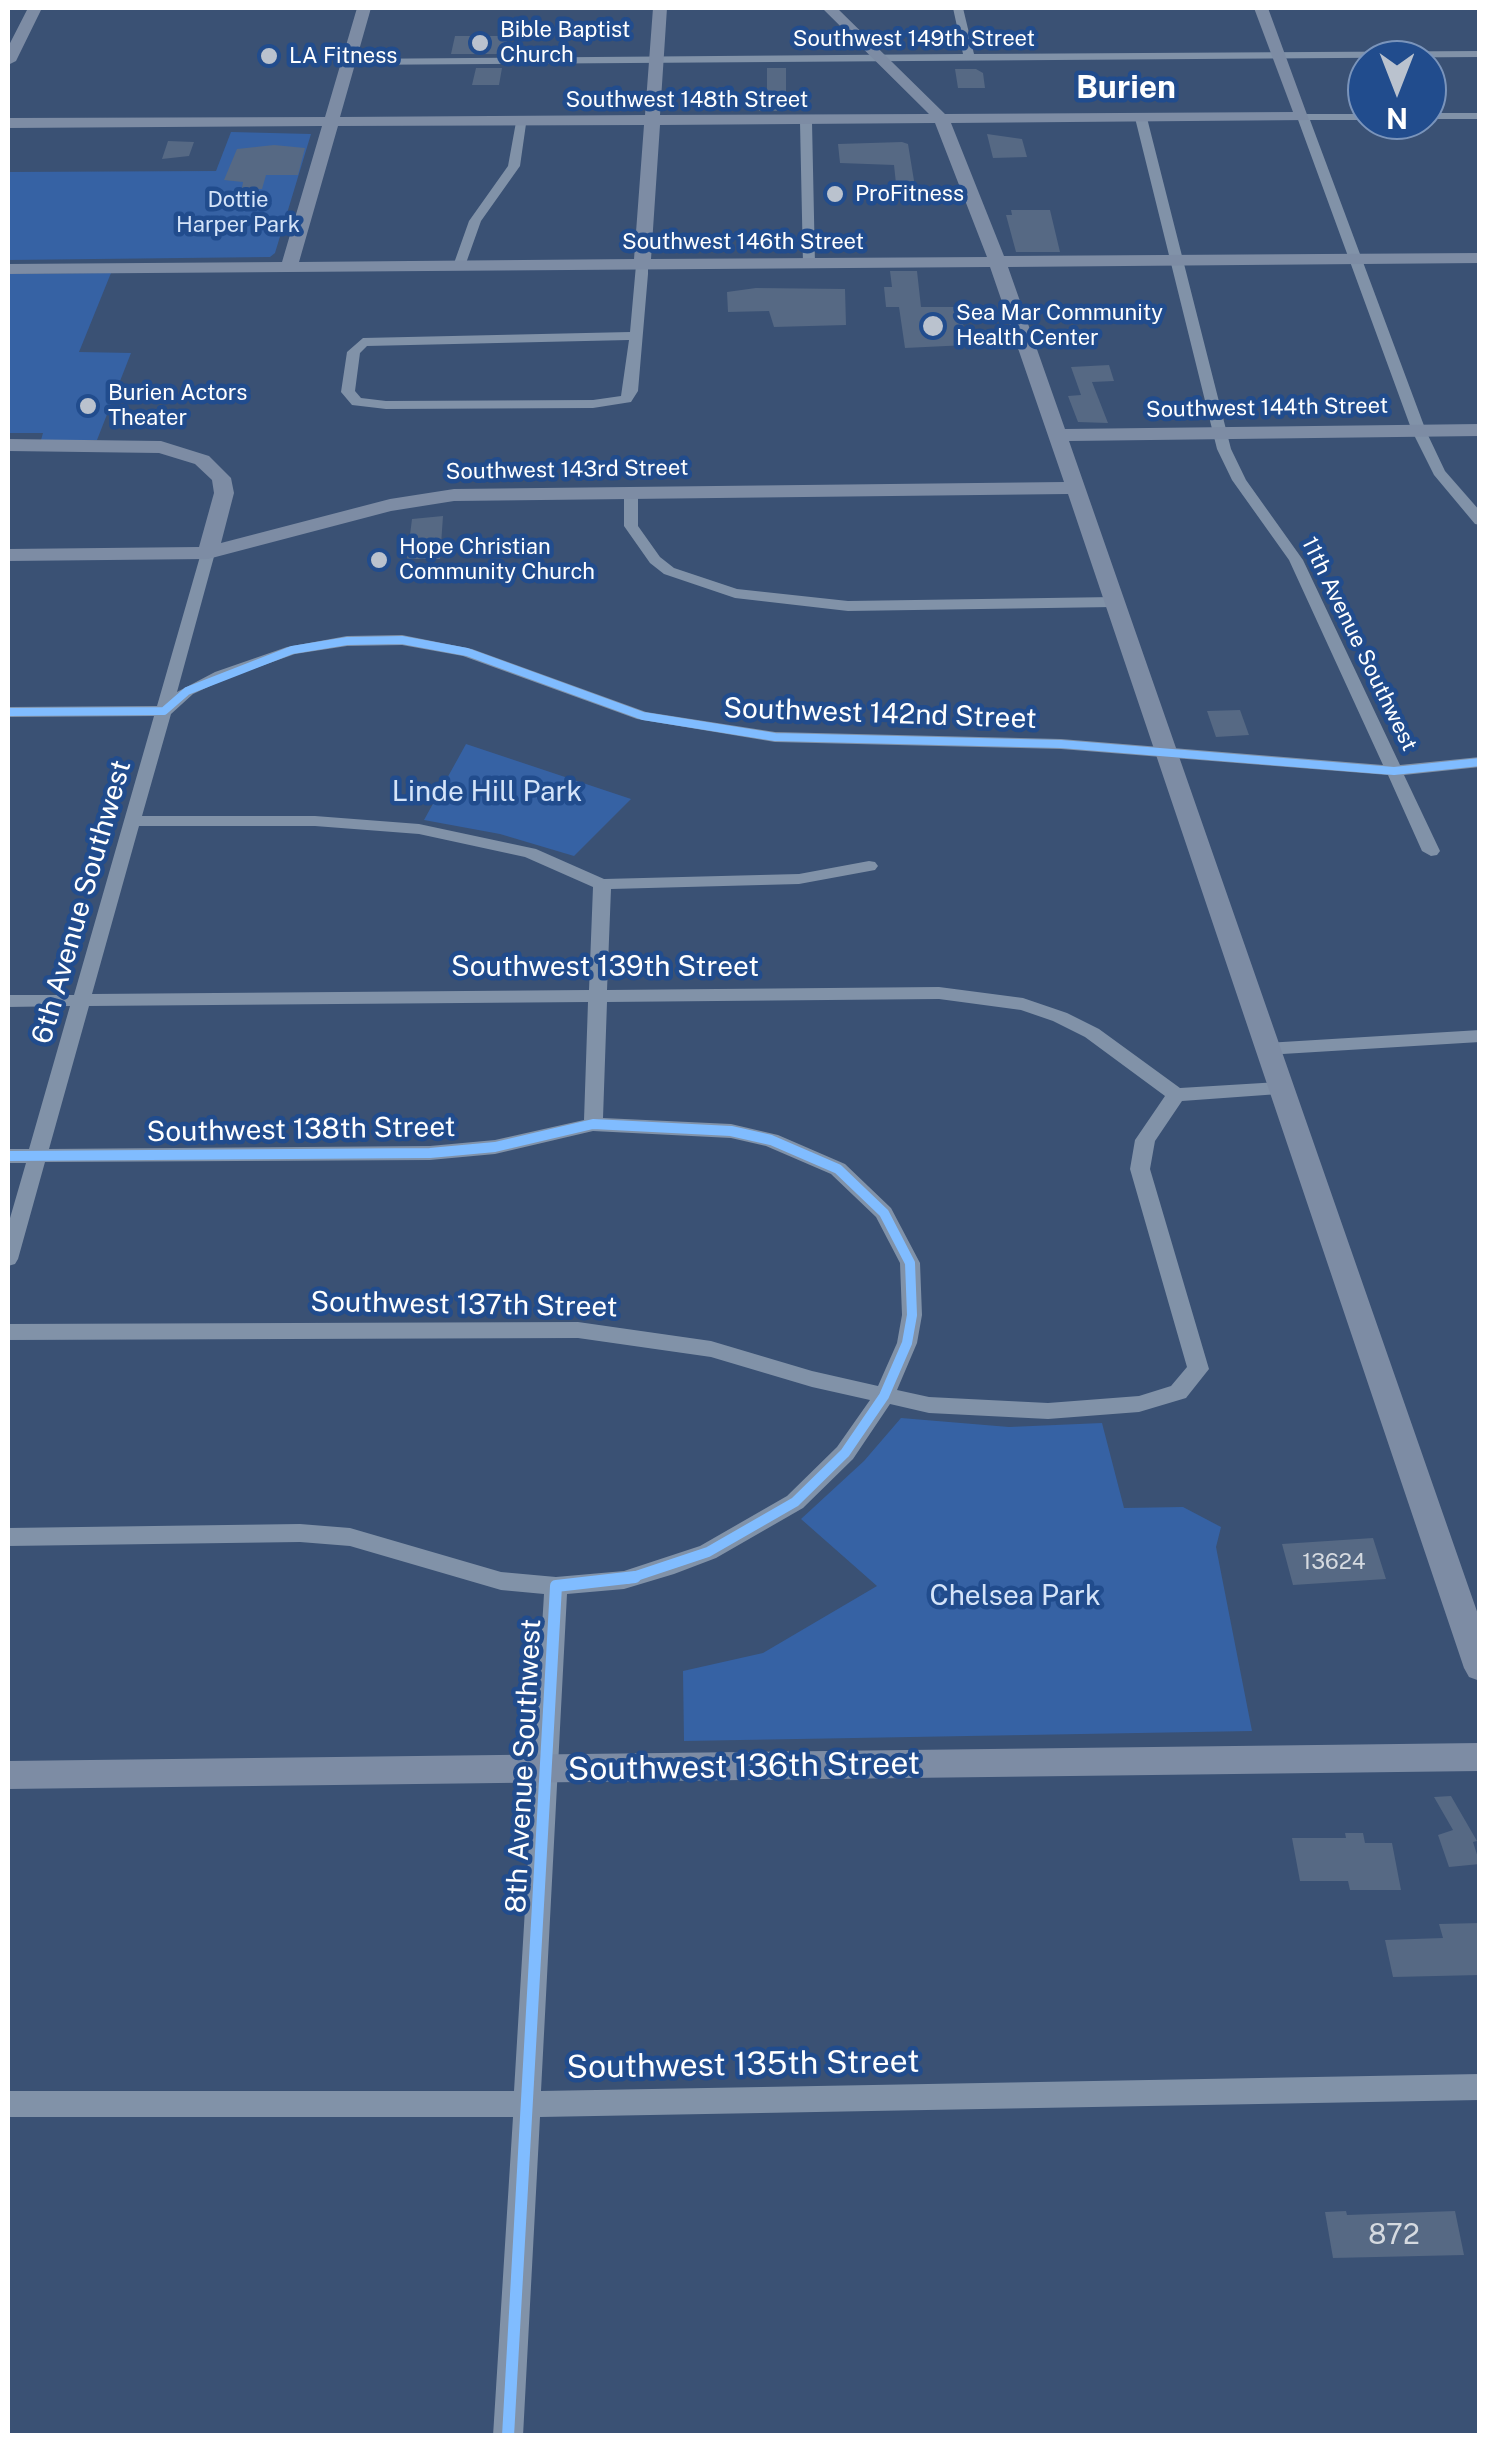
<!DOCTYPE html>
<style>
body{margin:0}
#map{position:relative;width:1487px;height:2443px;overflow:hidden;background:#3a5174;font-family:"Public Sans",sans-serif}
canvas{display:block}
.frame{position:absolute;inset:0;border:10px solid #fff;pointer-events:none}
.north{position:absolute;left:1347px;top:40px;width:100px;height:100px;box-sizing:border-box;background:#214c8d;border:2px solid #7a94bb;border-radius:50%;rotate:180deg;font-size:28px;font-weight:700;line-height:40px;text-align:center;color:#fff}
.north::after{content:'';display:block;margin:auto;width:35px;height:45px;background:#bac2ce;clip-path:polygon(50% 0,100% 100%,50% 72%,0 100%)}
</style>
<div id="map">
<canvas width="1487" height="2443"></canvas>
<div class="frame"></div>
<div class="north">N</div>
</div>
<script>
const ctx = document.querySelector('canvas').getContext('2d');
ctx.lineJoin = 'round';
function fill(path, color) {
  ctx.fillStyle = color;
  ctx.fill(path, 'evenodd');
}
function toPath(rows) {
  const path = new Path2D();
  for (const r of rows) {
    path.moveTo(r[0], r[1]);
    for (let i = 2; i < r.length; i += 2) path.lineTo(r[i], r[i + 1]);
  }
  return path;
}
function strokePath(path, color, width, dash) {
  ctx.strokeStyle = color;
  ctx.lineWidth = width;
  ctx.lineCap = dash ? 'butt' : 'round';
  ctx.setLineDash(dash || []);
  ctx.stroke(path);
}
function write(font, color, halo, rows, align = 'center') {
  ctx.font = font + ' "Public Sans",sans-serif';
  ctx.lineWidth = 9;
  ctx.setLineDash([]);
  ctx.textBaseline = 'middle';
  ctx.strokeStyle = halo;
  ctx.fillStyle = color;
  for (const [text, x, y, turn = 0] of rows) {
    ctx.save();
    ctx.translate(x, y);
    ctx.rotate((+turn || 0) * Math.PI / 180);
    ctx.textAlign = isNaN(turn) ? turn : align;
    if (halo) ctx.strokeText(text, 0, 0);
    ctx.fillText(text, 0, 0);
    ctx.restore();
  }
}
const green = toPath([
 [231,132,311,134,275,253,270,257,8,260,8,172,216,171],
 [111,273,79,352,131,353,97,440,41,440,43,433,8,433,8,274],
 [466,744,631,799,574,856,500,834,424,820],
 [901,1418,1009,1427,1102,1423,1124,1508,1183,1507,1221,1527,1216,1547,1252,1731,684,1741,683,1671,763,1653,877,1586,801,1519,864,1461]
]);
const building = toPath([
 [455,36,508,36,504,54,451,54],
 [476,68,502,68,499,85,472,85],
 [767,68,786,68,786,99,777,99,777,111,759,111,758,92,767,92],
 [955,69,976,69,983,73,985,88,958,88],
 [987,134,1022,139,1027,157,993,158],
 [168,141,194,142,189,156,162,159],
 [902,142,908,144,916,193,897,193,894,165,840,163,838,144],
 [274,145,305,148,298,175,266,175,262,189,246,189,242,188,243,182,224,180,237,149],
 [1011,210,1050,210,1060,252,1016,252,1006,215,1012,215],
 [890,271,917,271,921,307,960,307,967,345,905,348,899,307,886,307,884,287,892,287],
 [756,288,845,289,846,325,774,327,769,311,728,312,727,292],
 [1109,365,1114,381,1092,382,1108,423,1078,422,1068,396,1081,395,1071,367],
 [443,516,440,559,407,559,412,519],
 [1240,710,1249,735,1216,737,1207,711],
 [1373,1538,1386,1579,1293,1585,1282,1544],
 [1451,1796,1477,1841,1473,1842,1480,1864,1449,1867,1438,1835,1453,1830,1434,1797],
 [1345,1833,1363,1833,1365,1843,1392,1843,1401,1890,1350,1890,1348,1881,1300,1881,1292,1838,1346,1838],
 [1480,1923,1480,1975,1393,1977,1385,1940,1443,1938,1439,1924],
 [1346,2211,1347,2215,1455,2211,1464,2255,1333,2258,1325,2212]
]);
const street = toPath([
 [953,8,963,8,974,54,1480,51,1480,57,348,65,343,62,348,59,963,54,953,8],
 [1427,113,1480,113,1480,119,1427,119,1427,113],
 [1367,114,1367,120,1310,120,1426,431,1445,471,1480,511,1480,525,1475,524,1434,475,1412,431,1297,117,1303,114,1367,114],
 [1141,115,1147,118,1231,449,1246,480,1303,560,1400,765,1480,757,1480,767,1404,775,1440,851,1437,855,1431,856,1422,851,1388,775,1061,749,775,742,637,719,463,656,402,645,347,646,295,654,227,678,193,694,171,714,142,816,315,816,419,824,536,849,604,879,799,874,869,861,875,862,878,866,875,870,799,884,611,889,607,990,939,987,1023,998,1067,1013,1099,1029,1180,1088,1279,1082,1288,1088,1279,1094,1182,1101,1155,1141,1150,1169,1209,1369,1186,1398,1139,1412,1048,1419,929,1413,890,1404,853,1459,803,1508,716,1558,674,1574,624,1589,567,1594,541,2091,1480,2074,1480,2100,540,2117,523,2436,493,2436,513,2117,8,2117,8,2091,514,2091,544,1594,501,1590,350,1546,300,1542,8,1546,8,1528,300,1524,350,1528,501,1572,556,1577,624,1571,700,1546,787,1496,837,1447,870,1400,812,1387,711,1357,578,1338,8,1340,8,1324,578,1322,711,1341,812,1371,878,1386,897,1343,902,1315,900,1263,876,1217,831,1174,766,1146,731,1138,593,1131,495,1154,430,1160,45,1162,18,1259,15,1264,8,1266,8,1225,26,1163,8,1163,8,1149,29,1149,70,1006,8,1007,8,995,74,995,154,716,8,717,8,707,157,706,201,553,208,549,215,553,177,692,215,672,287,647,347,636,402,635,472,649,646,712,775,732,1061,739,1383,765,1289,560,1232,480,1217,449,1135,118,1141,115],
 [139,826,315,826,419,834,525,857,593,887,589,990,92,994,139,826],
 [939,999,1021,1010,1053,1021,1085,1037,1165,1096,1135,1140,1130,1169,1187,1367,1171,1386,1139,1396,1048,1403,929,1397,897,1390,917,1343,922,1315,920,1263,891,1208,845,1164,778,1135,731,1124,603,1118,607,1002,939,999],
 [588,1002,584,1120,495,1140,430,1146,49,1149,89,1006,588,1002],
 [806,119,812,122,815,264,809,268,803,264,800,122,806,119],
 [516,122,526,124,520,166,481,221,465,266,455,269,453,266,469,221,508,166,516,122],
 [642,261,648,265,648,274,638,391,631,402,593,408,386,409,352,405,341,392,347,352,363,338,630,332,636,265,642,261],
 [629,340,621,396,593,400,386,401,361,398,355,391,360,353,367,346,629,340],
 [631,488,638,492,638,526,660,557,674,568,737,589,848,601,1114,597,1122,602,1114,607,848,611,735,598,664,574,650,563,624,526,624,492,631,488],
 [1480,1030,1480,1042,1266,1055,1257,1049,1266,1043,1480,1030]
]);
const secondary = toPath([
 [28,8,42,8,16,61,8,65,8,47,28,8],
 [357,8,371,8,340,117,645,115,653,8,667,8,660,115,929,114,822,8,837,8,945,114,1293,112,1254,8,1268,8,1309,120,951,123,1004,256,1480,253,1480,263,1008,267,1065,429,1480,424,1480,436,1069,441,1480,1620,1480,1681,1469,1677,1464,1668,1068,494,454,501,391,511,208,559,8,561,8,549,199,547,214,493,212,480,195,464,159,453,8,451,8,439,161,441,209,456,231,478,234,493,221,543,390,499,454,489,1064,482,990,267,8,274,8,264,282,262,322,126,8,128,8,118,325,117,357,8],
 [935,123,987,257,651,259,660,125,935,123],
 [644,125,634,259,299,262,338,126,644,125],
 [1480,1743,1480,1771,8,1789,8,1761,1480,1743]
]);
const cyclewayFar2 = toPath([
 [8,712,164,711,187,691,292,650,347,641,402,640,467,652,643,716,775,737,1061,744,1394,771,1480,762]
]);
const cyclewayFar1 = toPath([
 [8,1156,430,1153,495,1147,593,1124,731,1131,771,1140,838,1169,884,1213,910,1263,912,1315,907,1343,884,1396,845,1453,795,1502,708,1552,627,1579]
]);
const cycleway = toPath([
 [508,2436,556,1586,635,1577]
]);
const markers = [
 [480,43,10,"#bac2ce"],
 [269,56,10,"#bac2ce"],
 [835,194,10,"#bac2ce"],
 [933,326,12,"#bac2ce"],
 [88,406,10,"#bac2ce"],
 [379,560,10,"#bac2ce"]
];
const farPoinames = [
 ["Bible Baptist",500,30],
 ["Church",500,55],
 ["LA Fitness",289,56],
 ["ProFitness",855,194],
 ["Sea Mar Community",956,313],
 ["Health Center",956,338],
 ["Burien Actors",108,393],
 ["Theater",108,418],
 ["Hope Christian",399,547],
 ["Community Church",399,572]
];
const farStreetnames = [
 ["Southwest 149th Street",914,39],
 ["Southwest 148th Street",687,100],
 ["Southwest 146th Street",743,242],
 ["Southwest 144th Street",1267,408,-1],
 ["Southwest 143rd Street",567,470,-1],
 ["11th Avenue Southwest",1359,644,64]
];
const farParknames = [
 ["Dottie",238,200],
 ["Harper Park",238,225]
];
const numberNames = [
 ["13624",1334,1562]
];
const streetNames = [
 ["Southwest 142nd Street",880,714,2],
 ["6th Avenue Southwest",82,902,-74],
 ["Southwest 139th Street",605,967],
 ["Southwest 138th Street",301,1130,-1],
 ["Southwest 137th Street",464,1305,1],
 ["8th Avenue Southwest",524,1766,-87]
];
const parkNames = [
 ["Linde Hill Park",487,792],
 ["Chelsea Park",1015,1596]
];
const nearNumbernames = [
 ["872",1394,2235]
];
const farDistrictnames = [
 ["Burien",1126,88]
];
const nearStreetnames = [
 ["Southwest 136th Street",744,1767,-1],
 ["Southwest 135th Street",743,2065,-1]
];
fill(green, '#3662a4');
fill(building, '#566984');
fill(street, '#8192a8');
fill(secondary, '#7d8ca4');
strokePath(cyclewayFar2, '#80bcff', 8);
strokePath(cyclewayFar1, '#80bcff', 10);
strokePath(cycleway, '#80bcff', 12);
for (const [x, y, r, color] of markers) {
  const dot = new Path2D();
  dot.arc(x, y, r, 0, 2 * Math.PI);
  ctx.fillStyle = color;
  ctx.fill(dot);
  strokePath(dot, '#214c8d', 4);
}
write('22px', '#fff', '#214c8d', farPoinames, 'left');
write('22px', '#fff', '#214c8d', farStreetnames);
write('22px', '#d5e4f9', '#214c8d', farParknames);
write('22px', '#d5dae0', null, numberNames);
write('28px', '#fff', '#214c8d', streetNames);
write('28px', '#d5e4f9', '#214c8d', parkNames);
write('28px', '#d5dae0', null, nearNumbernames);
write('bold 32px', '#fff', '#214c8d', farDistrictnames);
write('32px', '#fff', '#214c8d', nearStreetnames);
</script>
